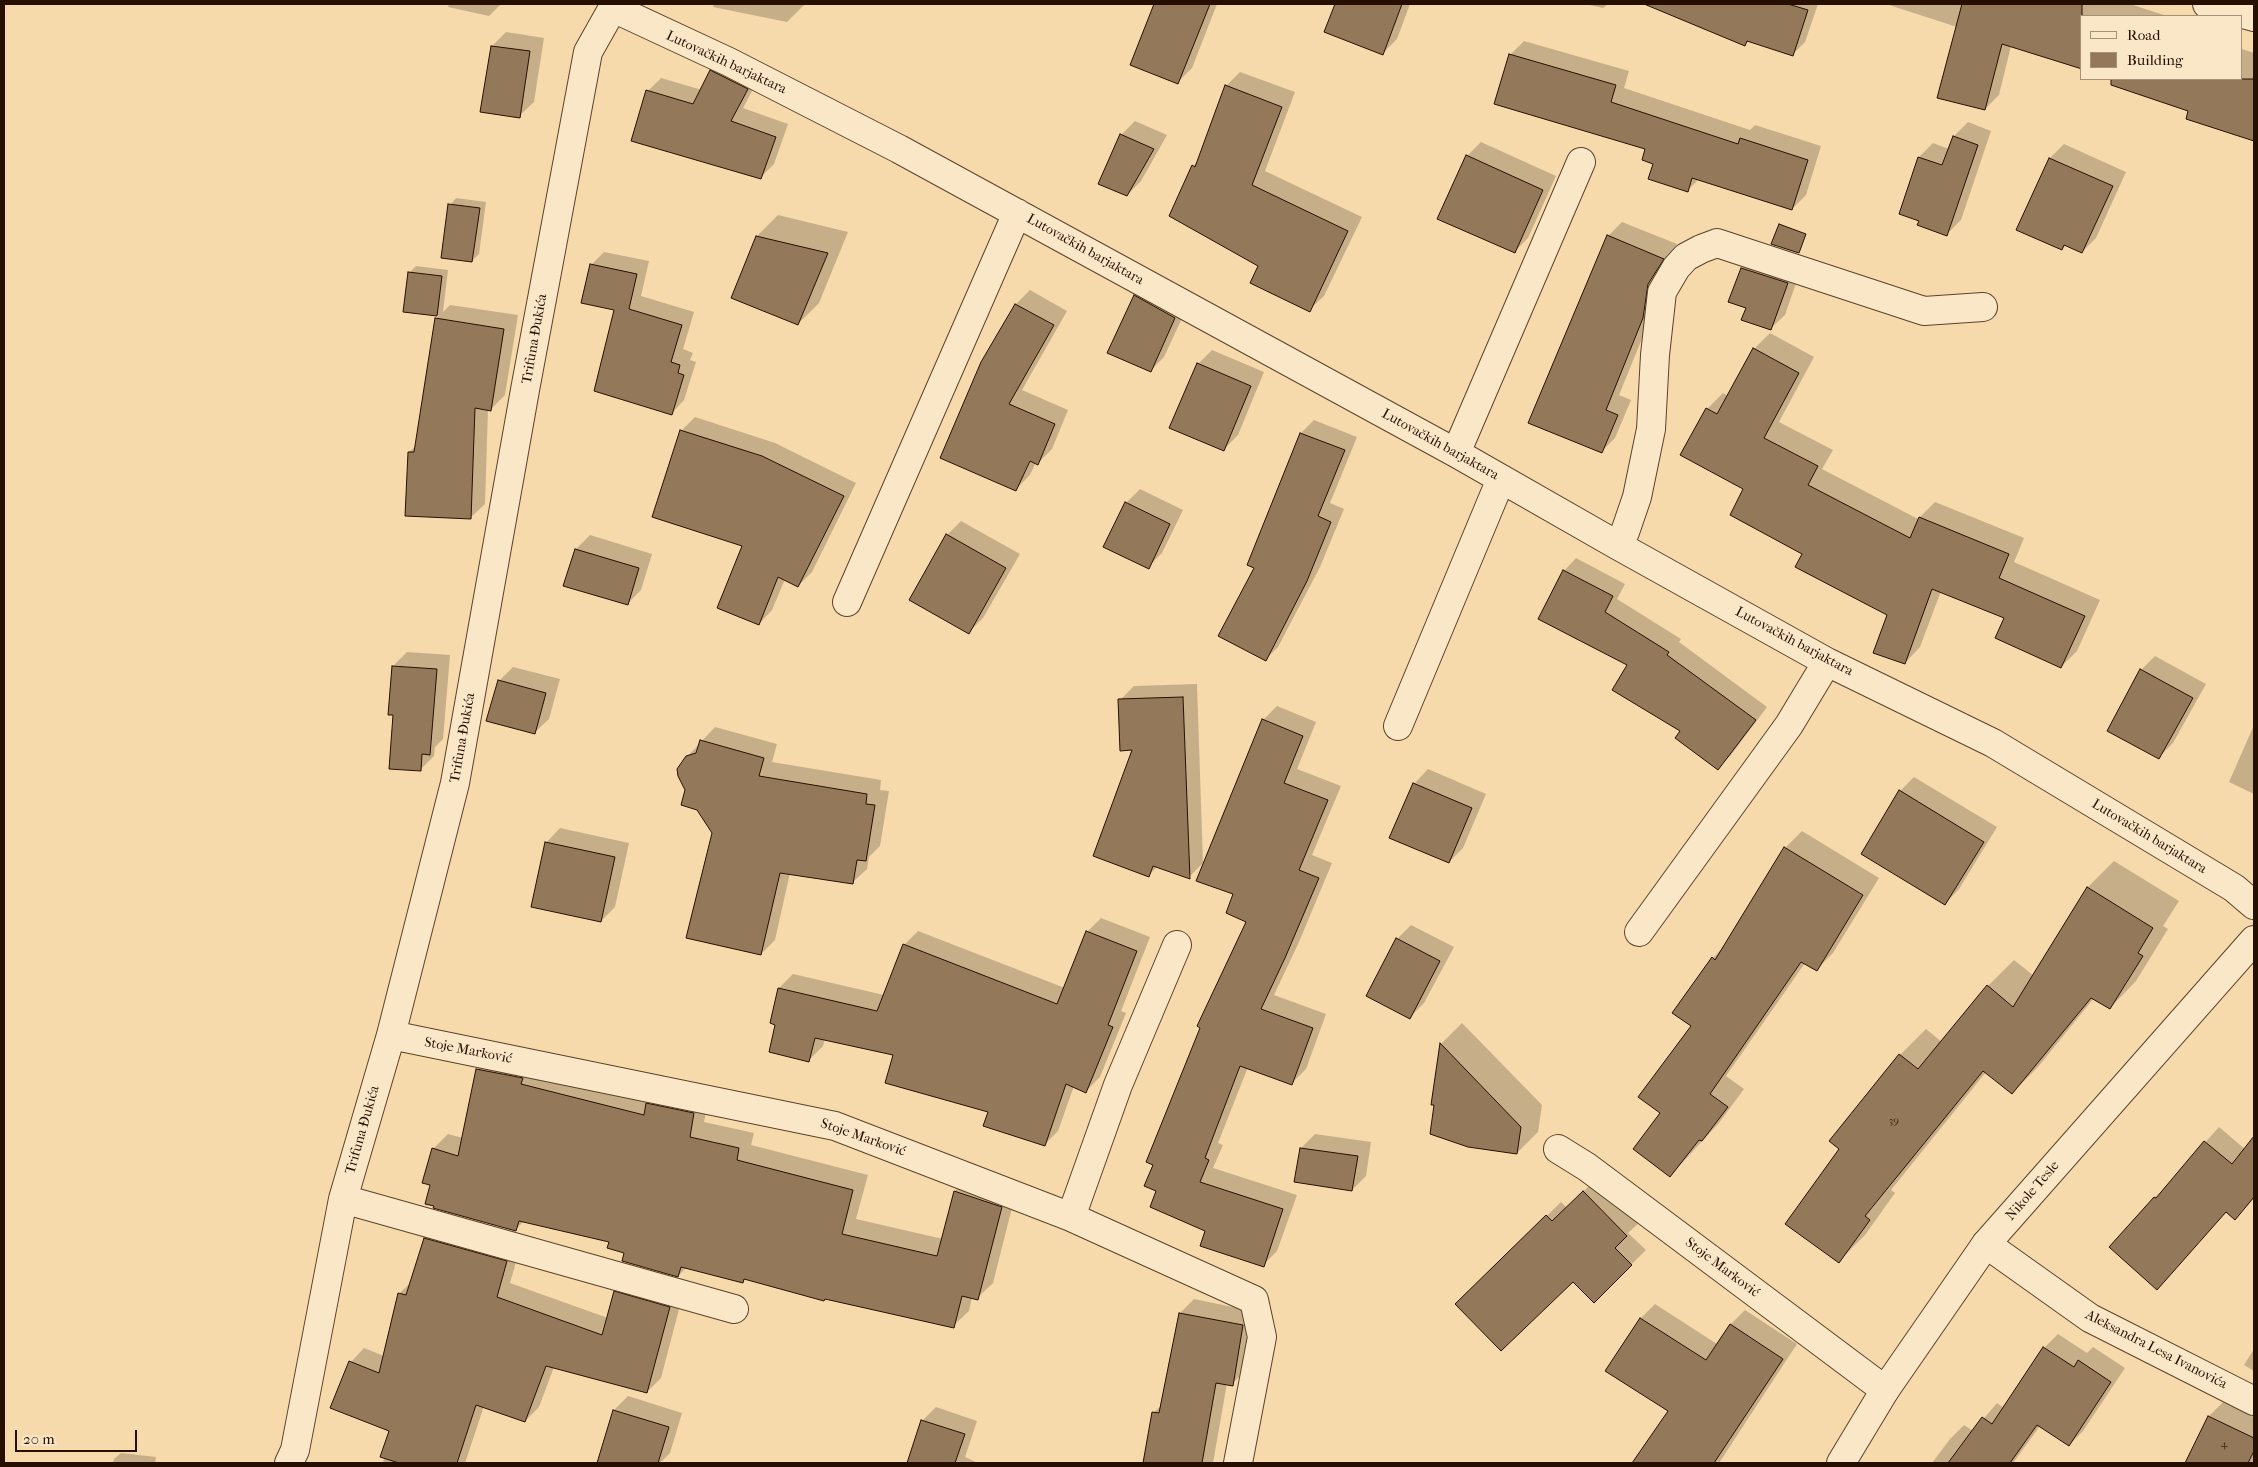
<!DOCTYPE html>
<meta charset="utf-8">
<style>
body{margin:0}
#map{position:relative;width:2258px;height:1467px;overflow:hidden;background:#f7daab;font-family:"IM FELL French Canon",serif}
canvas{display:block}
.frame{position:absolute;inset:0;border:5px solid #270f00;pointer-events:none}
.legend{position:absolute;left:2080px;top:15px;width:162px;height:65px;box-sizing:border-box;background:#fae7c8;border:1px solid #a69178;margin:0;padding:6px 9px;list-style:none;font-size:15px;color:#270f00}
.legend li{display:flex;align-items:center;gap:10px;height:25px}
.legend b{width:25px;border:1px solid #a69178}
.scale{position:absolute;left:15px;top:1430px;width:122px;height:22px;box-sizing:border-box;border:2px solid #270f00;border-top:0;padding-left:6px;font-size:15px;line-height:18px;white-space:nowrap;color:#270f00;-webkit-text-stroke:4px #fae7c8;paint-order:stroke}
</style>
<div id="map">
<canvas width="2258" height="1467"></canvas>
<div class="frame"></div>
<ul class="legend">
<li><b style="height:6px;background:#fae7c8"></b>Road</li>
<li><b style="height:14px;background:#937959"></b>Building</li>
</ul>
<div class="scale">20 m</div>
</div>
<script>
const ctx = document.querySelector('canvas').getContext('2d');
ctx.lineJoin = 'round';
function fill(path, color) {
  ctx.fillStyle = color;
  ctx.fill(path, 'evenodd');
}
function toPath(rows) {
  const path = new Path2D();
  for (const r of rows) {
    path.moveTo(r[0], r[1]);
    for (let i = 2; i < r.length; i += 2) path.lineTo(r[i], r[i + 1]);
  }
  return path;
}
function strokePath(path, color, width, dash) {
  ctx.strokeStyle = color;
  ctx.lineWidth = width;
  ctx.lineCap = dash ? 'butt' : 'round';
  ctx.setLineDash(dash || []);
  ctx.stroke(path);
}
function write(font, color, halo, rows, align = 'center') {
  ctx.font = font + ' "IM FELL French Canon",serif';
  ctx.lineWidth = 4.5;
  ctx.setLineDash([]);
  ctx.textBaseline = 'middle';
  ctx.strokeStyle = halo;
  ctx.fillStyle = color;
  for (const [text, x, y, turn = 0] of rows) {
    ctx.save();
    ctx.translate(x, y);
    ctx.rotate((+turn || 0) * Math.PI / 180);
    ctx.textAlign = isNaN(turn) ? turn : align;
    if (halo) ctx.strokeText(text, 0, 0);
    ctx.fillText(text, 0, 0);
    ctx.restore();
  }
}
const shadow = toPath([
 [449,4,501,4,489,16,448,7],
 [714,4,805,4,787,22,713,7],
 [1155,4,1217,4,1192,68,1178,82,1131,64],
 [1334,4,1410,4,1397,39,1383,53],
 [1585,4,1608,4,1603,8],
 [1696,4,1818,4,1805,42,1792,55,1749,40,1745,45,1689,22],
 [1886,4,2130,4,2167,16,2082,16,2011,46,1999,95,1985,109,1957,27],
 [506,32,544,38,534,102,519,116,492,46],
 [1524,41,1629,71,1624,88,1750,130,1755,125,1821,146,1806,195,1792,209,1699,179,1687,191,1655,163,1647,148,1510,55],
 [2242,49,2254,53,2254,140,2187,119,2190,110,2114,85,2116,79,2242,79],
 [724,58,760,76,743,108,788,124,774,164,760,178,648,91,661,78,702,90,711,71],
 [1240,72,1295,92,1265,171,1362,217,1324,296,1309,310,1260,265,1193,166,1198,161,1226,86],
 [1135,121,1167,135,1141,181,1127,195,1121,135],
 [1968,122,1991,131,1961,220,1947,234,1921,220,1919,157,1933,143,1949,149,1954,136],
 [1481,142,1556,176,1528,238,1514,252,1467,156],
 [2064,144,2126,172,2096,238,2082,252,2066,245,2062,249,2018,229,2050,158],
 [456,198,486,202,479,254,472,261,450,205],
 [778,215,848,232,819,303,798,324,757,236],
 [1622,222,1677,244,1662,269,1657,302,1619,395,1631,400,1615,438,1601,452,1608,236],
 [604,252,649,261,641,296,694,312,683,349,693,353,690,360,696,362,684,400,672,413,591,265],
 [1756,254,1801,269,1785,315,1770,329,1748,307,1742,268],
 [416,266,448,270,443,312,450,305,518,315,505,395,491,409,488,409,485,504,470,518,409,452,416,446,436,319,439,315,404,311,409,273],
 [1149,281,1189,303,1164,357,1150,371,1135,296],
 [1030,290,1067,311,1022,390,1068,410,1052,449,1038,463,1036,462,1030,475,1016,489,982,363,1016,304],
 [1770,333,1814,357,1779,422,1833,450,1822,469,1918,519,1935,502,2024,538,2014,562,2100,600,2077,651,2061,667,2005,617,1941,591,1920,647,1905,663,1888,614,1803,553,1745,489,1707,409,1723,393,1728,396,1754,349],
 [1212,350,1264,372,1238,435,1224,449,1198,364],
 [695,417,775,443,856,483,812,572,798,586,785,579,772,610,759,624,743,545,681,431],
 [1314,420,1357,437,1330,503,1344,509,1320,567,1278,647,1265,660,1256,567,1301,433],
 [1140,489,1183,510,1162,553,1148,567,1126,503],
 [961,521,1020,554,983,618,969,632,947,535],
 [590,535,652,554,641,590,627,604,576,549],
 [1576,558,1625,584,1617,599,1681,639,1679,642,1767,707,1731,755,1718,768,1628,665,1564,571],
 [407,652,450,655,443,739,435,747,434,756,420,770,394,714,393,666],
 [2155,656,2206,684,2173,743,2159,757,2141,670],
 [513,667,560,679,549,719,534,733,499,681],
 [1197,684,1203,863,1189,877,1158,866,1149,875,1134,749,1120,700,1134,686],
 [1277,706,1316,722,1297,769,1341,786,1312,855,1332,863,1299,942,1274,995,1326,1014,1306,1069,1292,1083,1248,1067,1218,1143,1223,1145,1213,1168,1297,1195,1277,1251,1263,1265,1207,1230,1152,1206,1248,921,1235,894,1263,720],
 [2254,725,2254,794,2229,782],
 [715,727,777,744,772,762,881,780,880,790,889,791,880,846,869,857,867,869,852,883,790,873,775,940,761,954,713,832,687,790,687,757],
 [1428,769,1486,794,1463,848,1449,862,1414,784],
 [1914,777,1997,827,1959,889,1945,904,1900,791],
 [560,828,629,843,615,907,601,921,546,843],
 [1802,831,1879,878,1833,953,1816,970,1805,963,1726,1076,1744,1089,1719,1123,1670,1176,1661,1113,1693,1026,1713,958,1726,944,1785,848],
 [2114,861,2179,901,2163,926,2168,929,2136,981,2110,1008,2094,998,2038,1067,2012,1093,1986,1072,1891,1190,1895,1193,1865,1235,1839,1261,1840,1149,1831,1141,1900,1055,1926,1029,1942,1042,1988,986,2014,960,2034,976,2088,887],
 [1101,918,1150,937,1121,1011,1126,1013,1100,1077,1086,1091,1074,1086,1058,1131,1044,1145,895,1054,825,1038,823,1046,809,1060,777,1024,779,988,793,974,884,995,904,945,918,931,1065,988,1087,932],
 [1411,925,1454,947,1424,1003,1410,1017,1397,939],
 [1462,1023,1542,1105,1538,1132,1517,1153,1432,1104,1441,1044],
 [493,1054,709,1098,704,1122,754,1133,751,1145,868,1175,856,1219,943,1239,955,1191,970,1176,1016,1192,993,1283,977,1298,972,1297,969,1311,953,1326,746,1279,743,1281,687,1267,678,1276,626,1252,610,1241,524,1221,515,1230,432,1185,433,1149,448,1134,463,1138,477,1069],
 [2219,1127,2246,1150,2254,1141,2254,1198,2249,1204,2235,1218,2227,1211,2111,1247],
 [1315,1134,1371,1142,1366,1176,1352,1190,1301,1148],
 [1598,1177,1641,1221,1628,1233,1646,1250,1594,1301,1573,1280,1470,1290,1561,1202,1567,1208],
 [439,1225,520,1248,510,1283,608,1318,615,1292,629,1278,683,1294,661,1378,647,1392,554,1367,539,1407,525,1421,484,1406,465,1463,383,1463,391,1430,351,1362,364,1348,384,1356,399,1294,412,1281,425,1239],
 [1194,1299,1257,1312,1246,1370,1232,1384,1227,1383,1213,1463,1145,1463,1153,1413,1163,1404,1180,1313],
 [1655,1304,1717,1344,1731,1324,1745,1310,1797,1344,1719,1463,1633,1463,1670,1411,1641,1318],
 [2058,1334,2087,1353,2093,1347,2125,1368,2083,1431,2069,1445,2040,1426,2013,1463,1932,1463,1950,1439,1964,1425,1973,1431,1997,1403,2004,1408,2044,1348],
 [2254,1349,2254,1371,2244,1365],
 [628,1396,682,1413,670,1453,660,1463,644,1463,603,1449,614,1410],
 [2223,1402,2254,1417,2254,1463,2186,1463,2209,1416],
 [936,1407,977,1421,965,1457,978,1463,921,1463,909,1459,923,1420],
 [121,1453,156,1457,155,1463,113,1463,114,1459]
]);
const building = toPath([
 [1154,4,1210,4,1178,84,1130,65,1154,4],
 [1335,4,1402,4,1383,55,1324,32,1335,4],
 [1644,4,1788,4,1808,10,1793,56,1747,41,1745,46,1644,4],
 [1962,4,2082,4,2082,69,2002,44,1985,110,1937,98,1962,4],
 [491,46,530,51,520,118,480,112,491,46],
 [1509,54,1616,85,1611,102,1738,144,1740,138,1808,160,1792,210,1692,178,1688,192,1648,179,1653,164,1642,160,1645,149,1494,104,1509,54],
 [710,70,748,89,731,121,776,137,761,179,631,141,646,90,693,104,710,70],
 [2111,79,2254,79,2254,141,2186,119,2188,111,2111,85,2111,79],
 [1225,85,1282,107,1252,185,1348,231,1310,312,1250,283,1258,266,1169,216,1192,165,1195,167,1225,85],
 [1120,134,1154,149,1127,196,1098,184,1120,134],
 [1953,136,1978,145,1947,236,1917,225,1919,221,1899,214,1918,157,1942,165,1953,136],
 [1466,155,1543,190,1515,253,1437,219,1466,155],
 [2049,158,2113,186,2082,253,2064,245,2062,250,2016,230,2049,158],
 [448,204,480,208,472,262,441,258,448,204],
 [1779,224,1806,234,1799,253,1771,244,1779,224],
 [1607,235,1664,259,1648,284,1643,318,1606,410,1618,415,1602,453,1528,423,1607,235],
 [756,236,828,253,798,325,731,298,756,236],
 [590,264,637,274,629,309,682,325,671,362,680,365,678,373,684,375,672,415,594,391,614,310,581,303,590,264],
 [1741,268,1788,283,1771,330,1741,320,1746,308,1728,302,1741,268],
 [408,272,442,276,437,316,403,312,408,272],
 [1134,295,1175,318,1151,372,1107,353,1134,295],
 [1015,304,1054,325,1009,404,1055,424,1038,465,1030,461,1016,491,940,458,981,362,1015,304],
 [435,318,504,329,491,411,475,408,471,519,405,516,408,452,414,452,435,318],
 [1753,348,1799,373,1764,438,1818,466,1808,485,1910,538,1919,517,2009,554,1999,578,2085,616,2061,668,1995,638,2004,618,1932,589,1905,664,1873,653,1887,615,1795,567,1802,554,1730,515,1743,489,1680,455,1706,408,1717,414,1753,348],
 [1197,363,1251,386,1224,451,1169,428,1197,363],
 [680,430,762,456,844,496,798,587,778,577,759,625,717,608,742,546,652,517,680,430],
 [1300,433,1345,450,1318,516,1331,522,1307,581,1266,661,1218,636,1254,568,1247,565,1300,433],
 [1125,502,1170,524,1149,569,1103,547,1125,502],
 [946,534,1006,568,969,634,909,600,946,534],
 [575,549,639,568,628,605,563,586,575,549],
 [1563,570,1613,596,1605,612,1669,652,1667,655,1756,720,1718,770,1675,738,1680,731,1612,690,1627,665,1538,619,1563,570],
 [392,666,437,669,430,755,422,754,421,771,389,769,393,715,388,715,392,666],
 [2140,669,2193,698,2159,759,2107,731,2140,669],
 [498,680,546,693,535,734,486,721,498,680],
 [1183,697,1190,879,1153,866,1149,877,1093,856,1132,750,1120,751,1118,699,1183,697],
 [1262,719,1303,736,1284,783,1328,800,1299,870,1319,878,1285,958,1261,1009,1313,1028,1292,1085,1240,1066,1205,1158,1209,1160,1200,1182,1283,1209,1264,1267,1200,1246,1205,1231,1150,1207,1156,1191,1144,1186,1153,1165,1146,1162,1200,1028,1197,1026,1246,922,1226,913,1233,894,1196,881,1262,719],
 [700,740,764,758,759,776,867,794,866,804,875,805,866,861,857,860,853,884,780,873,761,955,686,938,712,833,697,810,681,805,685,790,678,776,677,769,686,756,696,753,700,740],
 [1413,783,1472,808,1449,863,1389,838,1413,783],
 [1899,790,1984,842,1945,905,1861,854,1899,790],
 [545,842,615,857,601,922,531,907,545,842],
 [1784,847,1863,895,1817,971,1801,962,1710,1094,1728,1107,1702,1141,1699,1140,1670,1177,1633,1149,1660,1113,1638,1097,1691,1026,1672,1013,1712,957,1715,960,1784,847],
 [2087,887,2153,928,2138,953,2143,956,2110,1009,2091,998,2012,1094,1983,1071,1865,1216,1870,1220,1839,1263,1785,1224,1839,1149,1829,1141,1899,1054,1918,1069,1987,985,2013,1007,2087,887],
 [1086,931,1137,951,1108,1025,1113,1027,1086,1093,1066,1084,1045,1146,983,1126,988,1112,885,1083,893,1055,815,1038,809,1062,769,1052,775,1025,770,1023,778,988,877,1011,903,944,1057,1004,1086,931],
 [1396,938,1440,961,1410,1019,1366,996,1396,938],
 [1440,1043,1521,1127,1517,1154,1468,1147,1430,1134,1434,1105,1431,1105,1440,1043],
 [476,1069,523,1078,521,1084,644,1115,646,1103,694,1113,690,1137,739,1148,737,1160,853,1190,842,1234,937,1256,954,1191,1002,1207,978,1300,962,1296,954,1328,825,1299,824,1301,744,1279,743,1283,681,1267,678,1277,622,1261,624,1253,607,1248,609,1242,519,1221,516,1231,433,1208,434,1206,425,1204,430,1185,422,1183,432,1148,458,1156,476,1069],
 [2254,1136,2254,1197,2235,1220,2226,1212,2157,1290,2109,1247,2154,1197,2156,1198,2204,1141,2232,1164,2254,1136],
 [1300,1148,1358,1156,1352,1191,1294,1182,1300,1148],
 [1583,1191,1627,1236,1615,1248,1632,1265,1594,1303,1573,1282,1501,1351,1455,1304,1546,1215,1552,1221,1583,1191],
 [424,1238,507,1261,497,1297,602,1335,614,1291,670,1307,647,1393,546,1366,525,1422,476,1405,457,1463,399,1463,380,1457,389,1431,330,1408,349,1361,379,1373,398,1293,406,1295,424,1238],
 [1179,1313,1243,1325,1233,1386,1216,1383,1202,1463,1143,1463,1152,1412,1159,1413,1179,1313],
 [1640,1318,1706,1360,1730,1324,1783,1359,1714,1463,1632,1463,1668,1411,1605,1371,1640,1318],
 [2043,1347,2074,1367,2078,1360,2111,1382,2069,1446,2037,1425,2010,1463,1948,1463,1982,1417,1992,1424,2043,1347],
 [613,1410,669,1427,658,1463,597,1463,613,1410],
 [2208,1416,2254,1438,2254,1451,2248,1463,2185,1463,2208,1416],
 [921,1420,965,1434,955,1463,907,1463,921,1420]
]);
const minor = toPath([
 [2207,4,2254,17],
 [613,8,729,62,899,149,1456,453,1617,545,1827,662,1993,743,2234,888,2254,905],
 [1456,453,1581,162],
 [1617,545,1625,532,1637,497,1651,429,1655,355,1662,292,1676,268,1686,257,1701,249,1717,243,1924,311,1983,307],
 [847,602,1017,213],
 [1398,726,1501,479],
 [1639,932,1789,725,1827,662],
 [391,1035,835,1126,1071,1217,1254,1300,1262,1337,1238,1463],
 [1558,1149,1587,1167,1885,1390],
 [343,1199,734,1309],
 [1071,1217,1118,1085,1177,945],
 [1986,1244,2090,1318,2254,1401],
 [289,1463,295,1450,343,1199,391,1035,455,783,525,390,588,52,615,4]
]);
const tertiary = toPath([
 [1841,1463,1885,1390,1986,1244,2254,940]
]);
const numberNames = [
 ["39",1894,1121],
 ["4",2224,1444]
];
const streetNames = [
 ["Lutovačkih barjaktara",726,63,25],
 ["Lutovačkih barjaktara",1085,250,29],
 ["Trifuna Đukića",535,339,-80],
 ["Lutovačkih barjaktara",1440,445,29],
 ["Lutovačkih barjaktara",1794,642,28],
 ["Trifuna Đukića",463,738,-80],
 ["Lutovačkih barjaktara",2149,837,31],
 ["Stoje Marković",468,1051,11],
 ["Trifuna Đukića",363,1130,-74],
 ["Stoje Marković",863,1138,19],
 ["Nikole Tesle",2033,1191,-49],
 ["Stoje Marković",1722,1268,37],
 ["Aleksandra Lesa Ivanovića",2156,1350,27]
];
fill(shadow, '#0003');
fill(building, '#937959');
strokePath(building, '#270f00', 1);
strokePath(minor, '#5b422b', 30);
strokePath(tertiary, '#5b422b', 30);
strokePath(minor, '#fae7c8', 28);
strokePath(tertiary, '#fae7c8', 28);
write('11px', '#422a16', null, numberNames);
write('14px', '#270f00', '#fae7c8', streetNames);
</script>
